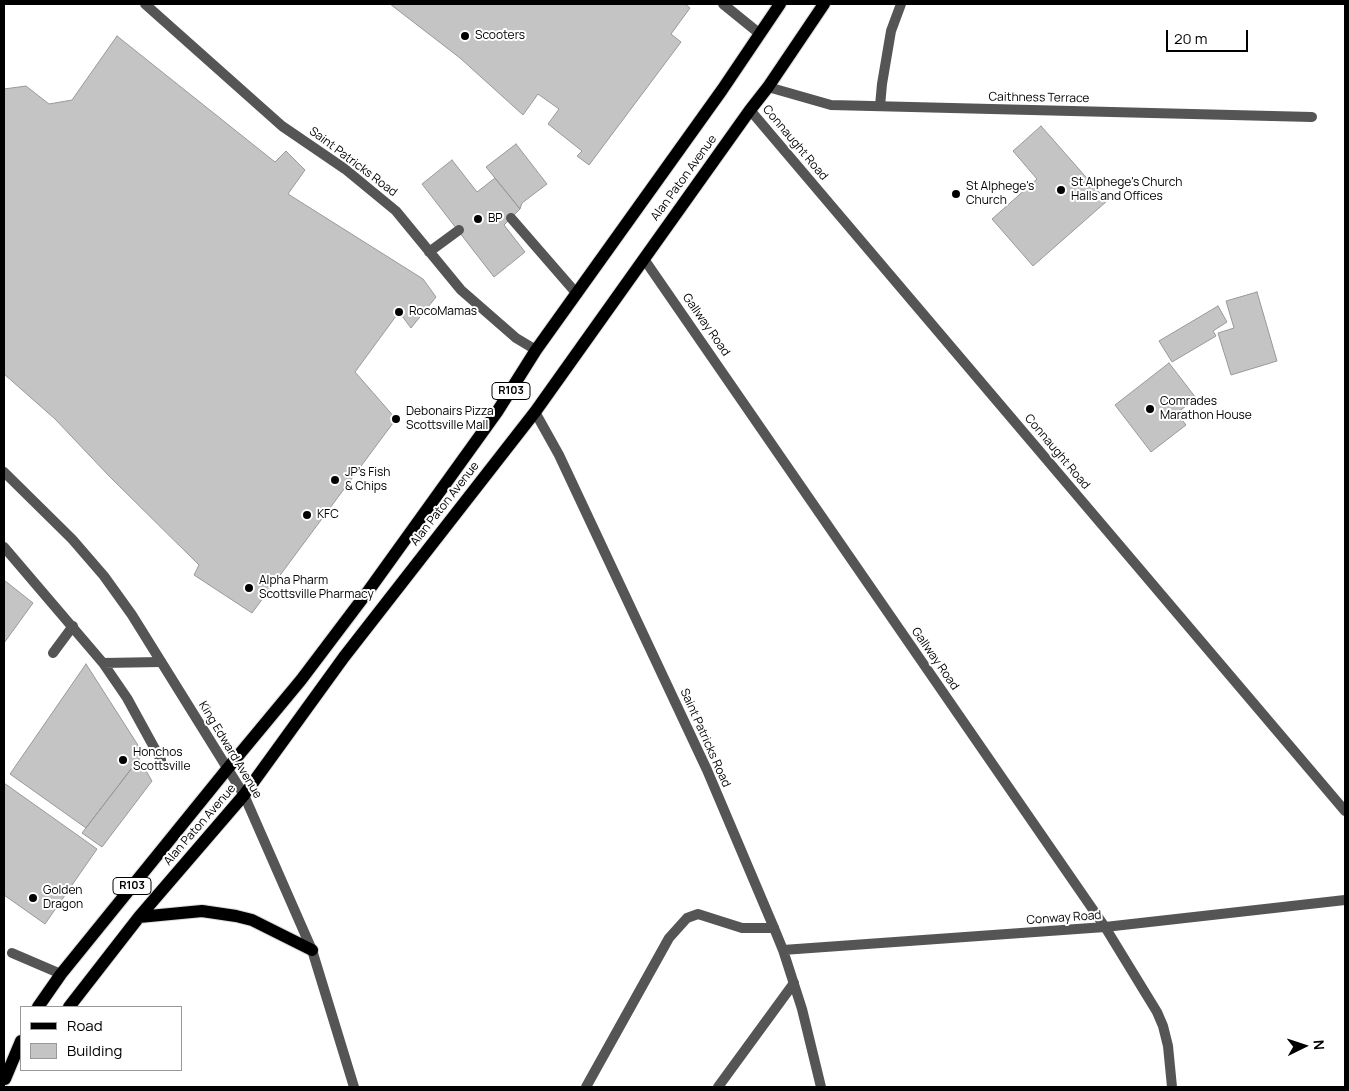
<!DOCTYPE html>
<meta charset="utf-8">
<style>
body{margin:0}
#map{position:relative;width:1349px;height:1091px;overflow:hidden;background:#fff;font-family:Manrope,sans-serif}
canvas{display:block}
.frame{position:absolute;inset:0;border:5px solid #000;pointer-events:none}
.legend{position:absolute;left:20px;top:1006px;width:162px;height:65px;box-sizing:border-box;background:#fff;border:1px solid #999;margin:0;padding:6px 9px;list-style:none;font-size:15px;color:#000}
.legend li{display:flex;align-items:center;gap:10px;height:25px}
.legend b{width:25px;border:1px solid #999}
.north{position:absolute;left:1279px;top:1021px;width:50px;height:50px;-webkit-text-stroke:4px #fff;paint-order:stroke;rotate:86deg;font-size:14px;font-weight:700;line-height:20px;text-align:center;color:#000}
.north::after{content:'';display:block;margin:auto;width:18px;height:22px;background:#000;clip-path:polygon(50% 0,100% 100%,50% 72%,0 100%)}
.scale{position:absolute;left:1166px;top:30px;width:82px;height:22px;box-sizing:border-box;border:2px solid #000;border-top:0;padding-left:6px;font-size:15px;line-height:18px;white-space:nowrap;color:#000;-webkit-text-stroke:4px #fff;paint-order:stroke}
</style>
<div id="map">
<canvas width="1349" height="1091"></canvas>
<div class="frame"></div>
<ul class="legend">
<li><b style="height:6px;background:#000"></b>Road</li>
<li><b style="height:14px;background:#c4c4c4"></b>Building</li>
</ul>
<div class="north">N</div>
<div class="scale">20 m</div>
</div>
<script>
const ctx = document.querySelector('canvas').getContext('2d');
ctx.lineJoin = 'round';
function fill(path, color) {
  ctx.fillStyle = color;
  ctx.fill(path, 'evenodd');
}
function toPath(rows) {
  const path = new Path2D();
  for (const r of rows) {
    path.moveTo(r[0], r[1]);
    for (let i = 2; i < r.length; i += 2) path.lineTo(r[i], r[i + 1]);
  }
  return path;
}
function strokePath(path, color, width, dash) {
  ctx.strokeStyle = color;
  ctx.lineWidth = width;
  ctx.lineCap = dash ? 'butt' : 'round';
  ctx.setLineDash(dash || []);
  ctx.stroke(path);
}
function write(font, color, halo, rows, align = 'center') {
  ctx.font = font + ' Manrope,sans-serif';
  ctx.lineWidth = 4;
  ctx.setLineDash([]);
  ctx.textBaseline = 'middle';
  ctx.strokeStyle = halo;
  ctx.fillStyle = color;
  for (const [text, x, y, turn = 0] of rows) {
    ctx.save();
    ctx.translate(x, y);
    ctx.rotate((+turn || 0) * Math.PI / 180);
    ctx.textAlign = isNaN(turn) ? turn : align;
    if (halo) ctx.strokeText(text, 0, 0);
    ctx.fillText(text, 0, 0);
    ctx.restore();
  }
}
const building = toPath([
 [390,4,685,4,690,8,671,34,681,42,589,165,577,156,582,151,548,124,559,109,538,94,523,115,460,58,390,4],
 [117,36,275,162,286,151,305,170,288,194,423,279,436,297,411,328,399,312,355,372,396,419,252,613,194,575,199,565,109,476,55,419,4,374,4,89,26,86,49,104,72,100,117,36],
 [1041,126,1107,201,1033,266,992,219,1037,179,1013,151,1041,126],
 [516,144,547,184,522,203,520,209,486,167,516,144],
 [452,160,477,192,495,178,520,209,504,225,525,252,494,277,422,184,452,160],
 [1257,292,1277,361,1231,375,1218,333,1234,328,1226,301,1257,292],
 [1218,306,1227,322,1213,331,1216,336,1172,362,1159,341,1218,306],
 [1169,363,1196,398,1177,413,1186,425,1151,452,1115,405,1169,363],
 [4,580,33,603,4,643,4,580],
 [86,664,143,753,86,828,10,774,86,664],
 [139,759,152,781,102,847,82,833,139,759],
 [4,783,97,849,45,924,4,895,4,783]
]);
const service = toPath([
 [145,4,282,126,345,169,396,211,461,290,516,338,536,350],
 [880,106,882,84,891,31,901,4],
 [511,218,577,294],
 [429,252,459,230],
 [4,547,103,663,127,698,161,760],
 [53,653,73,626],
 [103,663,161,662],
 [12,953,61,974],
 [586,1087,669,938,687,918,698,914,742,928,774,928],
 [718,1087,794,983]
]);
const minor = toPath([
 [723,4,760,34],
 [768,87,831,105,1312,117],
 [750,110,1345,811],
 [644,259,1105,927,1157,1012,1163,1026,1168,1046,1172,1087],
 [535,412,559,455,707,770,774,928,783,950,802,1009,821,1087],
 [783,950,1105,927,1345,900]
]);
const tertiary = toPath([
 [4,472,72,539,104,576,132,615,244,795,312,950,354,1087]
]);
const primary = toPath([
 [139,917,202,911,236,916,252,920,312,950],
 [38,1007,61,974,228,768,301,680,369,590,497,412,536,350,722,90,780,4],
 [69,1007,139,917,244,795,344,657,535,412,750,110,768,87,824,4],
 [5,1079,21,1041]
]);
const markers = [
 [465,36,5,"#000"],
 [1061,190,5,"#000"],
 [956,194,5,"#000"],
 [478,219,5,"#000"],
 [399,312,5,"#000"],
 [1150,409,5,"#000"],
 [396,419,5,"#000"],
 [335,480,5,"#000"],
 [307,515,5,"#000"],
 [249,588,5,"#000"],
 [123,760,5,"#000"],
 [33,898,5,"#000"]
];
const shields = [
 [511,391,38],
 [132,886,38]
];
const shieldNames = [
 ["R103",511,391],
 ["R103",132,886]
];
const poiNames = [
 ["Scooters",475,36],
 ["St Alphege's Church",1071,183],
 ["Halls and Offices",1071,197],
 ["St Alphege's",966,187],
 ["Church",966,201],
 ["BP",488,219],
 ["RocoMamas",409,312],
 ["Comrades",1160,402],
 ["Marathon House",1160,416],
 ["Debonairs Pizza",406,412],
 ["Scottsville Mall",406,426],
 ["JP’s Fish",345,473],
 ["& Chips",345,487],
 ["KFC",317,515],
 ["Alpha Pharm",259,581],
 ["Scottsville Pharmacy",259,595],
 ["Honchos",133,753],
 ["Scottsville",133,767],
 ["Golden",43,891],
 ["Dragon",43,905]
];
const streetNames = [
 ["Caithness Terrace",1039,98,1],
 ["Connaught Road",795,143,50],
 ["Saint Patricks Road",353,162,37],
 ["Alan Paton Avenue",684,178,-54],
 ["Gallway Road",706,325,55],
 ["Connaught Road",1057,452,50],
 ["Alan Paton Avenue",445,504,-52],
 ["Gallway Road",935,659,55],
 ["Saint Patricks Road",705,738,66],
 ["King Edward Avenue",230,750,59],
 ["Alan Paton Avenue",200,825,-49],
 ["Conway Road",1064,918,-4]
];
fill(building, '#c4c4c4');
strokePath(building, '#999', 1);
strokePath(primary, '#dbdbdb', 14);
strokePath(service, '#555', 10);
strokePath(minor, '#555', 10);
strokePath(tertiary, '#555', 10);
strokePath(primary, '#000', 12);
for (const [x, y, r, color] of markers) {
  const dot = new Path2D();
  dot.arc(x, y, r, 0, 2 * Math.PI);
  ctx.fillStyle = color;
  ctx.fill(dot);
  strokePath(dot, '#fff', 2);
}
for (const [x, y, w] of shields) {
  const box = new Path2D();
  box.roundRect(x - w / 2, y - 8.5, w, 17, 4);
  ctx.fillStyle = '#fff';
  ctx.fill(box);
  strokePath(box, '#000', 1);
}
write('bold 11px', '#000', null, shieldNames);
write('12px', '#000', '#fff', poiNames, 'left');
write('12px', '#000', '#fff', streetNames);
</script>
